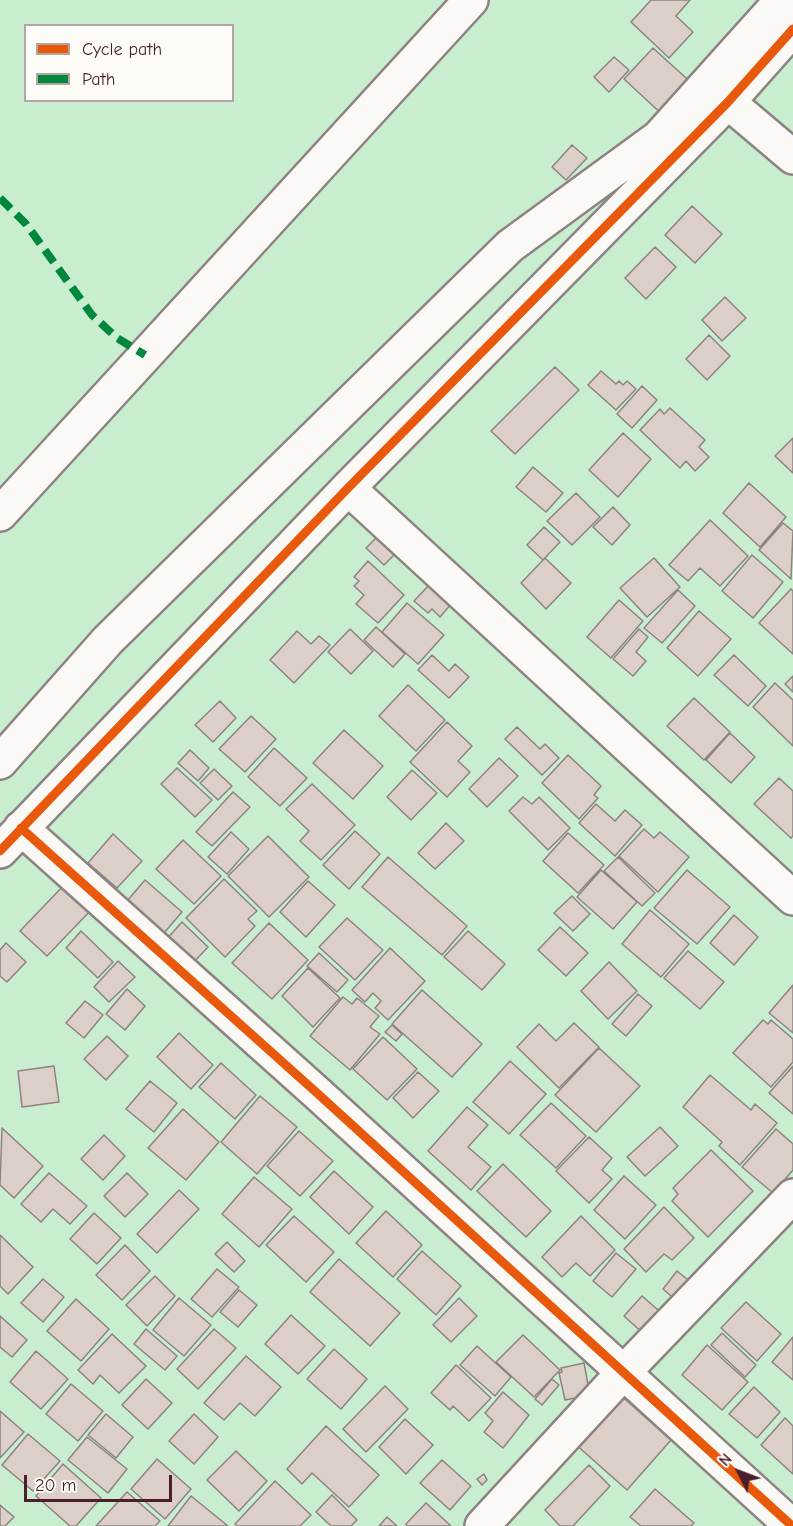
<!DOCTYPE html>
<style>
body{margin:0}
#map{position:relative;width:793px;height:1526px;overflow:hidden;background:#f2ede8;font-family:"Comic Neue",sans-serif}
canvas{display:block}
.legend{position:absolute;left:24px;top:24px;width:210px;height:78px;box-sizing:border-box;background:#fdfcf7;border:2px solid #b5a4a5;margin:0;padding:8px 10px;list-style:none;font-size:18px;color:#4a1f2b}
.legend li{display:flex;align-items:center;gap:12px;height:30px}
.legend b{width:30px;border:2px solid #b5a4a5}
.north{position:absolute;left:709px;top:1442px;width:60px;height:60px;-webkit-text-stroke:4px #fdfcf7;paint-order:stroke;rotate:312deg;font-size:16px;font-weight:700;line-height:24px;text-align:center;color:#4a1f2b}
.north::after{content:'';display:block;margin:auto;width:21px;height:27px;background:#4a1f2b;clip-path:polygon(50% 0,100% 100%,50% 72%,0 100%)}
.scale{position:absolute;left:24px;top:1475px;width:148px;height:27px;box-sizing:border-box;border:3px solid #4a1f2b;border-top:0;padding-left:8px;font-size:18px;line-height:21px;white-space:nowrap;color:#4a1f2b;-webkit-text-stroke:4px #fdfcf7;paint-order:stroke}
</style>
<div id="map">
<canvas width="793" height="1526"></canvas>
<ul class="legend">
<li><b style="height:8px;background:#e8590c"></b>Cycle path</li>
<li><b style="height:8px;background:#00873e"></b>Path</li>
</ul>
<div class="north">N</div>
<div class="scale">20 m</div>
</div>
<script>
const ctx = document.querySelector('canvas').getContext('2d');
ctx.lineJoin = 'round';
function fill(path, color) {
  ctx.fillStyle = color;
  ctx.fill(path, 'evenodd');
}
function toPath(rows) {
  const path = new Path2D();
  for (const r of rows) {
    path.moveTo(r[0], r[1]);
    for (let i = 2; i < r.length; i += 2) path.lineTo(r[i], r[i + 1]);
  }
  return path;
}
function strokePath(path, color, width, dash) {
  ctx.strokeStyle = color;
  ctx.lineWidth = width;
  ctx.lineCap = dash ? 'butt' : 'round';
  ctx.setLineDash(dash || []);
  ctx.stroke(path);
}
const green = toPath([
 [0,0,793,0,793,1526,0,1526],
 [26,26,232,26,232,100,26,100]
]);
const building = toPath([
 [651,0,690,0,676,16,693,32,669,58,631,22,651,0],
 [653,48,696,87,666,118,624,79,653,48],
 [614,57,629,70,609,92,594,77,614,57],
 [572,145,587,158,566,180,552,167,572,145],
 [692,206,722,234,695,263,665,235,692,206],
 [655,247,676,267,646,299,625,278,655,247],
 [725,297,746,318,722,341,702,320,725,297],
 [709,335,730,356,707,380,686,359,709,335],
 [555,367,579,390,515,454,491,431,555,367],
 [601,371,616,384,619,381,623,385,627,381,636,389,616,410,588,385,601,371],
 [642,386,657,400,632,428,617,414,642,386],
 [670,408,705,440,699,447,709,457,695,471,686,461,680,468,640,430,660,409,664,414,670,408],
 [623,433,651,459,618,497,589,470,623,433],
 [793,438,793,473,775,456,793,438],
 [533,467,563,493,546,512,516,487,533,467],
 [749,483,786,517,760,547,723,513,749,483],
 [576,493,600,517,572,545,547,521,576,493],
 [613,507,630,525,612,545,593,527,613,507],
 [710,520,748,556,720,586,700,568,688,581,669,565,710,520],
 [783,523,793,531,791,579,759,550,783,523],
 [544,527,560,542,543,560,527,545,544,527],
 [379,535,397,552,384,565,366,548,379,535],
 [752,555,783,582,753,618,722,591,752,555],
 [545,558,571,583,546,609,521,583,545,558],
 [654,558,680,587,647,617,620,588,654,558],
 [368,561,404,595,378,623,356,604,364,595,354,586,359,581,354,577,368,561],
 [430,584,452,603,440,617,432,609,428,613,414,601,430,584],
 [791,589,793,591,793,654,759,623,791,589],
 [678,590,695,606,662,643,644,628,678,590],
 [619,600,643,621,611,658,587,637,619,600],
 [407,603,444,635,418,664,382,632,407,603],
 [699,611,731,639,698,676,667,648,699,611],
 [376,627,405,654,393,667,364,640,376,627],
 [350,629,373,651,351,674,328,652,350,629],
 [639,629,648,637,636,652,646,661,633,676,613,659,639,629],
 [297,631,311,644,319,636,330,645,294,683,270,660,297,631],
 [432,655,449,671,455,664,469,677,449,698,418,670,432,655],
 [734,655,766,686,748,706,714,675,734,655],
 [793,676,793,692,785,684,793,676],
 [775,683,793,700,793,746,753,707,775,683],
 [408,685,445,720,416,751,379,716,408,685],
 [694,698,730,732,704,760,667,726,694,698],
 [220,701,236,718,213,742,195,725,220,701],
 [251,716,276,739,245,772,219,749,251,716],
 [447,722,472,746,458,761,470,772,447,797,410,762,447,722],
 [517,727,540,749,545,744,559,758,542,775,505,739,517,727],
 [344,730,383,766,353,799,313,763,344,730],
 [730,733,755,757,731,783,706,760,730,733],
 [274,748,307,778,280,806,248,777,274,748],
 [190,750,209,768,198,781,178,763,190,750],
 [568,755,601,786,594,795,598,798,579,819,542,783,568,755],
 [499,758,518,776,487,807,469,789,499,758],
 [177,768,212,800,195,817,161,784,177,768],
 [214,769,232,786,218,800,200,783,214,769],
 [412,770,437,793,411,820,387,797,412,770],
 [779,778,793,791,793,836,791,838,754,804,779,778],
 [312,784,355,825,321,860,300,841,309,831,286,809,312,784],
 [233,792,250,807,212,846,196,832,233,792],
 [523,797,532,804,539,797,570,828,548,850,509,811,523,797],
 [596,804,615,821,625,810,642,825,615,856,579,823,596,804],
 [446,823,464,841,435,869,418,853,446,823],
 [644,829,654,838,660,832,689,857,658,892,619,856,644,829],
 [355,831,380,854,349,889,323,865,355,831],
 [231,832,249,849,227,874,208,857,231,832],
 [568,833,604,865,578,893,543,861,568,833],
 [113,834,142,861,117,888,88,863,113,834],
 [268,836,309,877,269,917,228,876,268,836],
 [183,840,221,876,194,904,156,869,183,840],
 [388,857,467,926,442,955,362,887,388,857],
 [618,857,655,893,642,906,604,871,618,857],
 [601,870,637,902,613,929,577,897,601,870],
 [687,870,730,907,697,944,654,908,687,870],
 [224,879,257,911,248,919,255,926,225,957,186,918,224,879],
 [145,880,182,912,164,933,127,901,145,880],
 [308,881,335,905,306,937,280,912,308,881],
 [66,883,93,908,47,956,20,931,66,883],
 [572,896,590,914,573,931,554,913,572,896],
 [650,910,689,944,661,977,622,944,650,910],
 [734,915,758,937,734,965,710,943,734,915],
 [347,918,383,950,355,980,319,947,347,918],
 [182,922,208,947,192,964,166,940,182,922],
 [269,923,308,960,272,999,232,963,269,923],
 [560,927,588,953,566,976,538,950,560,927],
 [81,931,113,962,98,978,66,948,81,931],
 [468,931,505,964,482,990,444,957,468,931],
 [6,943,26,962,7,982,0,976,0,950,6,943],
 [390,948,425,981,388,1020,375,1008,381,1001,373,993,365,1002,352,990,390,948],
 [688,951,724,982,700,1009,664,978,688,951],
 [319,953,348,980,337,992,307,966,319,953],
 [118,961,135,977,109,1002,94,987,118,961],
 [609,962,637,991,608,1019,581,991,609,962],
 [308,968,340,998,313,1027,282,996,308,968],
 [793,985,793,1033,769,1013,793,985],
 [127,989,145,1006,125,1030,106,1014,127,989],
 [422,990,482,1044,452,1077,392,1024,422,990],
 [638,994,652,1006,626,1036,612,1024,638,994],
 [343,997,352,1004,357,998,379,1016,370,1027,380,1034,350,1070,310,1036,343,997],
 [85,1001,103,1015,84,1038,66,1023,85,1001],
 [763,1020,768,1024,771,1020,793,1039,793,1062,771,1087,733,1053,763,1020],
 [574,1023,599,1047,559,1088,517,1047,539,1024,556,1041,574,1023],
 [392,1025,402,1034,396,1041,385,1032,392,1025],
 [179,1033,213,1065,191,1089,157,1057,179,1033],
 [107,1036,128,1056,106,1080,84,1059,107,1036],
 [383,1037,417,1069,387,1100,353,1069,383,1037],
 [599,1048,640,1086,596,1132,555,1095,599,1048],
 [510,1061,546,1094,509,1134,473,1102,510,1061],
 [221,1063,256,1095,235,1119,199,1087,221,1063],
 [54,1066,59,1102,22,1107,18,1071,54,1066],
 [793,1066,793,1114,769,1093,793,1066],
 [418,1072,439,1091,413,1118,393,1098,418,1072],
 [710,1075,751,1110,755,1104,777,1123,740,1165,719,1146,722,1142,683,1107,710,1075],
 [150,1081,177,1103,154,1132,126,1109,150,1081],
 [260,1096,297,1127,257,1174,221,1142,260,1096],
 [551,1103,586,1136,556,1168,520,1135,551,1103],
 [467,1107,488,1125,468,1147,491,1167,471,1190,428,1151,467,1107],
 [183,1109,219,1142,186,1180,148,1148,183,1109],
 [660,1127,678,1146,645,1176,627,1157,660,1127],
 [2,1128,43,1166,14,1198,0,1185,2,1128],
 [776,1129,793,1144,793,1170,773,1193,742,1167,776,1129],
 [299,1131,333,1161,300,1196,267,1166,299,1131],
 [104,1135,125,1156,103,1180,81,1159,104,1135],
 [589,1137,612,1158,602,1170,612,1179,589,1203,556,1171,589,1137],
 [711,1150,753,1191,708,1237,672,1201,678,1194,673,1188,711,1150],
 [503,1164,551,1211,526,1237,477,1191,503,1164],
 [334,1171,373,1207,349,1234,310,1197,334,1171],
 [49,1173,87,1206,70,1224,53,1209,41,1222,21,1204,49,1173],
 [127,1173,148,1194,125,1217,104,1196,127,1173],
 [624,1176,656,1205,625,1239,594,1210,624,1176],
 [254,1177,292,1209,259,1247,222,1214,254,1177],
 [179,1190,199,1209,157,1253,137,1234,179,1190],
 [664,1207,694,1238,672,1260,664,1254,646,1272,624,1249,664,1207],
 [386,1211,422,1245,393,1277,356,1243,386,1211],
 [94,1213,121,1238,97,1264,70,1239,94,1213],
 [294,1216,334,1252,306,1282,266,1245,294,1216],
 [581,1216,615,1250,590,1276,576,1263,562,1277,542,1257,581,1216],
 [0,1235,33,1267,8,1294,0,1286,0,1235],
 [227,1242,245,1261,234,1272,215,1254,227,1242],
 [125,1245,150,1271,122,1300,96,1275,125,1245],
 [422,1251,461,1286,436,1315,397,1279,422,1251],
 [616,1253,636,1269,612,1297,593,1281,616,1253],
 [339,1259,400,1313,370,1346,310,1292,339,1259],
 [217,1269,239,1287,212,1317,191,1299,217,1269],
 [677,1271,693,1284,678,1302,663,1289,677,1271],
 [155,1276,175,1296,147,1326,126,1305,155,1276],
 [43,1279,64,1297,43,1322,21,1303,43,1279],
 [239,1290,257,1305,238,1327,220,1312,239,1290],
 [642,1296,665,1316,647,1337,624,1316,642,1296],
 [179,1298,211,1325,184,1356,153,1330,179,1298],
 [459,1298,477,1316,451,1342,433,1325,459,1298],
 [76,1299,109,1329,81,1361,47,1331,76,1299],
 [746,1302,781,1334,757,1361,721,1328,746,1302],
 [291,1315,325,1346,298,1374,265,1344,291,1315],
 [0,1316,27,1340,12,1357,0,1347,0,1316],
 [146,1329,177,1356,165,1370,134,1344,146,1329],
 [214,1329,236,1348,198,1389,177,1369,214,1329],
 [722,1333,756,1365,745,1377,711,1345,722,1333],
 [112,1334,146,1366,119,1393,100,1375,93,1384,78,1370,112,1334],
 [523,1335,560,1370,534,1397,496,1362,523,1335],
 [793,1337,793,1380,772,1362,793,1337],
 [707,1345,748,1382,722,1410,682,1375,707,1345],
 [477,1346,511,1377,495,1396,460,1365,477,1346],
 [334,1349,367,1379,341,1409,307,1379,334,1349],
 [36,1351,68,1379,41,1409,10,1382,36,1351],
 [246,1356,281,1387,255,1416,240,1403,224,1420,204,1403,246,1356],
 [584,1363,590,1395,565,1400,559,1373,562,1372,561,1368,584,1363],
 [456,1365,491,1398,469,1421,453,1406,450,1410,431,1393,456,1365],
 [146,1379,172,1403,148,1429,122,1405,146,1379],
 [552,1379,559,1385,542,1405,535,1399,552,1379],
 [71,1384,103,1411,78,1441,46,1414,71,1384],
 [385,1386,408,1409,366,1452,343,1429,385,1386],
 [754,1387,780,1412,757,1438,729,1414,754,1387],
 [503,1392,529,1415,503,1448,484,1432,493,1421,485,1413,503,1392],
 [618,1393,671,1440,627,1490,574,1443,618,1393],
 [0,1411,24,1432,0,1458,0,1411],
 [106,1414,133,1437,116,1458,88,1435,106,1414],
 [194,1414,218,1437,194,1464,169,1441,194,1414],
 [785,1418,793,1426,793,1474,761,1445,785,1418],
 [405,1419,433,1445,406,1474,379,1447,405,1419],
 [326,1426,379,1475,349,1507,312,1473,302,1484,287,1469,326,1426],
 [28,1434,60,1461,33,1491,2,1465,28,1434],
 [87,1437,127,1469,108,1493,68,1460,87,1437],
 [236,1451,267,1481,239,1511,207,1480,236,1451],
 [157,1459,191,1489,165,1519,131,1489,157,1459],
 [442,1460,471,1486,450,1510,420,1483,442,1460],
 [63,1464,101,1498,76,1526,70,1526,36,1496,63,1464],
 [589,1465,610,1486,573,1526,560,1526,545,1510,589,1465],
 [484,1474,487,1480,482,1485,477,1479,484,1474],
 [275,1481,311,1515,300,1526,237,1526,235,1524,275,1481],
 [655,1489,694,1523,691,1526,641,1526,630,1517,655,1489],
 [127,1492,160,1521,155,1526,96,1526,127,1492],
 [332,1495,357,1520,351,1526,331,1526,316,1512,332,1495],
 [191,1496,228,1526,168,1526,191,1496],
 [426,1503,451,1526,407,1526,406,1524,426,1503],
 [0,1505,14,1517,5,1526,0,1526,0,1505],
 [387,1517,397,1526,379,1526,387,1517]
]);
const minor = toPath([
 [728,102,793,157],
 [348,488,793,898],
 [0,514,471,0],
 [0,762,108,640,510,246,659,137,782,0],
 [21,828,317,1093,792,1526],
 [0,851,348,488,728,102,793,29],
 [482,1526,623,1373,793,1196]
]);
const quiet = toPath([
 [0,198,26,224,92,315,117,338,145,355]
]);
const cycleway = toPath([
 [21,828,317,1093,792,1526],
 [0,851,348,488,728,102,793,29]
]);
fill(green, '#c9eecf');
fill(building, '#dbcfc8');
strokePath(building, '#8e8383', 1.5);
strokePath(minor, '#8e8383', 38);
strokePath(minor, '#faf9f6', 33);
strokePath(quiet, '#00873e', 8, [15, 8]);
strokePath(cycleway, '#e8590c', 9);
</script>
